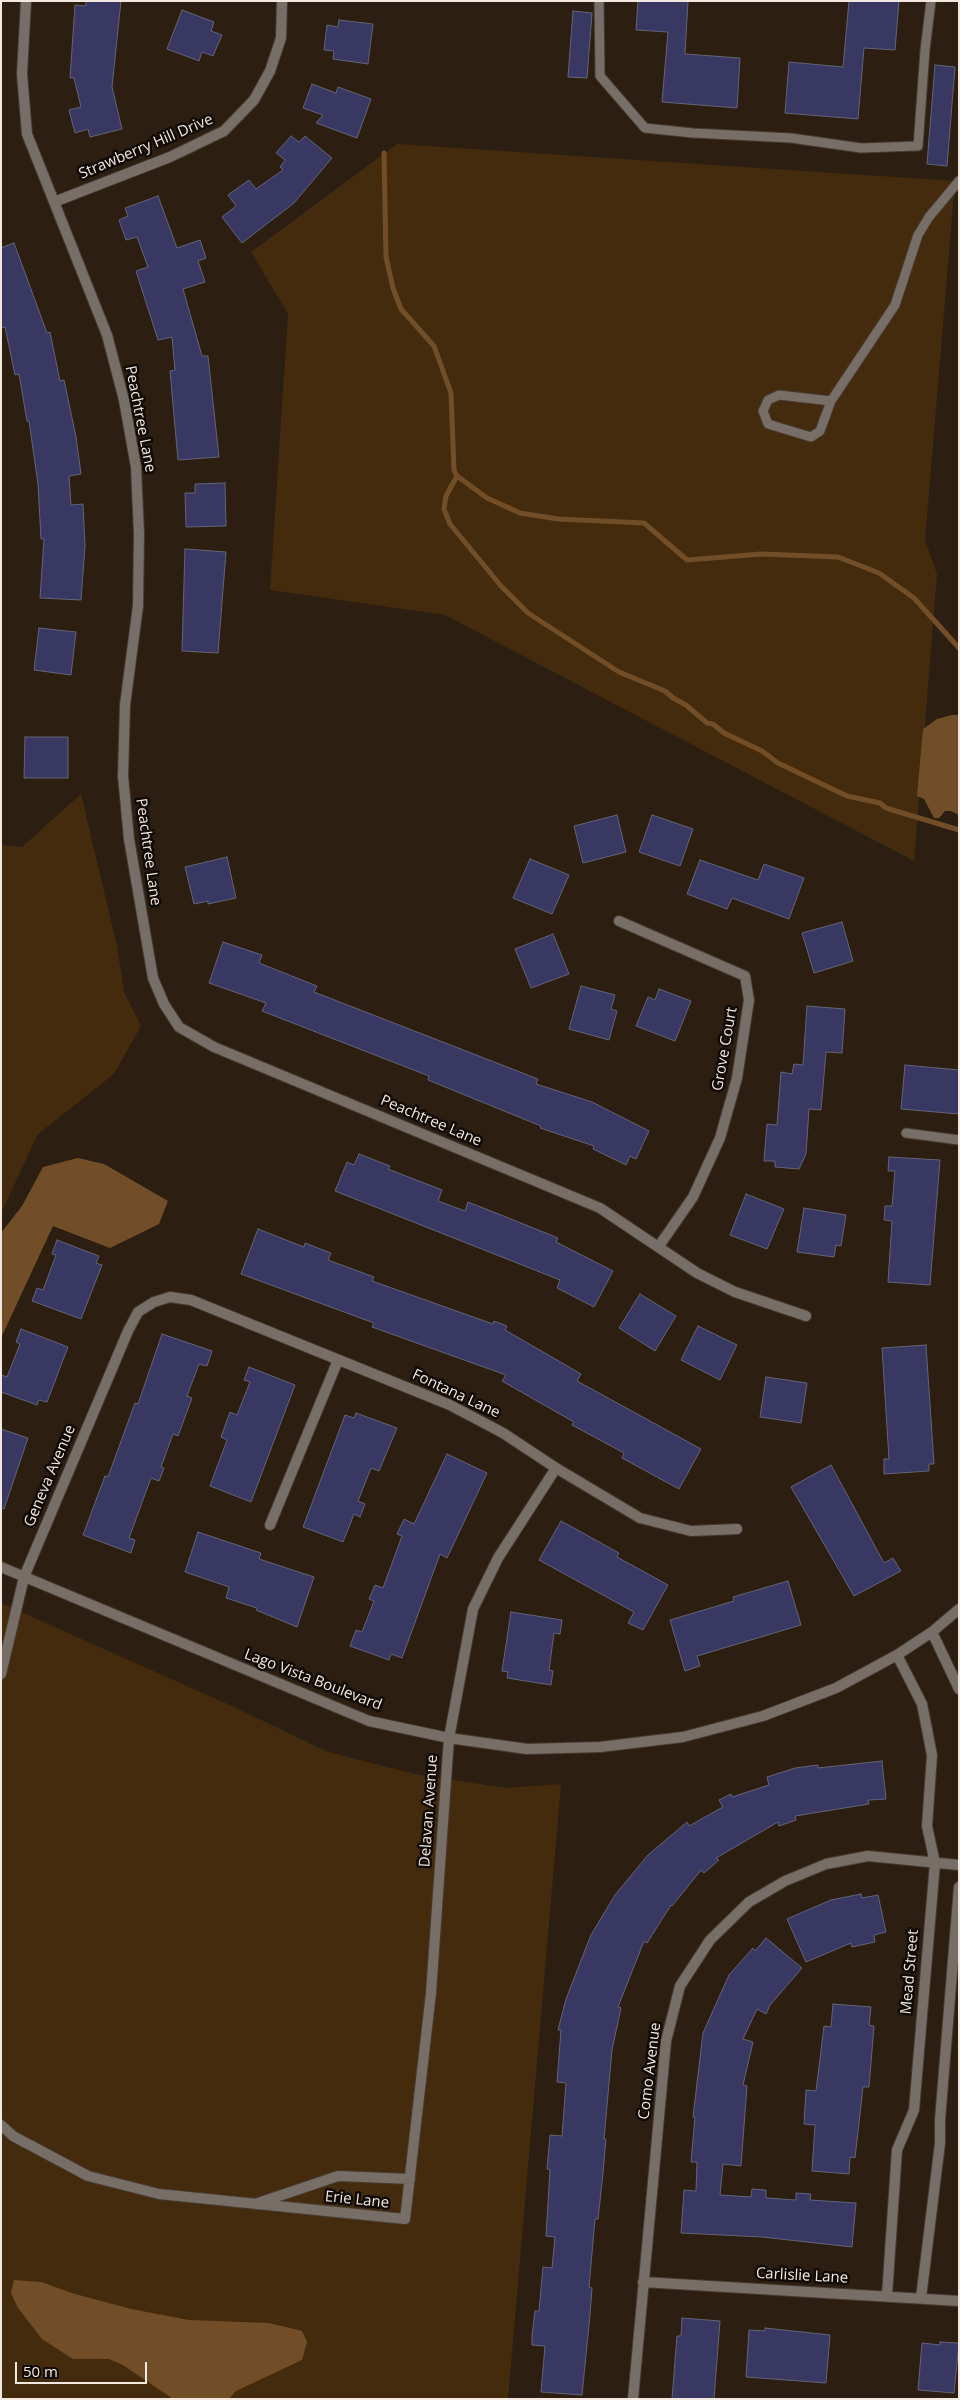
<!DOCTYPE html>
<style>
body{margin:0}
#map{position:relative;width:960px;height:2400px;overflow:hidden;background:#2c1f12;font-family:"Open Sans",sans-serif}
canvas{display:block}
.frame{position:absolute;inset:0;border:2px solid #f2e8e0;pointer-events:none}
.scale{position:absolute;left:15px;top:2362px;width:132px;height:22px;box-sizing:border-box;border:2px solid #f2e8e0;border-top:0;padding-left:6px;font-size:15px;line-height:18px;white-space:nowrap;color:#f2e8e0;-webkit-text-stroke:4px #100a05;paint-order:stroke}
</style>
<div id="map">
<canvas width="960" height="2400"></canvas>
<div class="frame"></div>
<div class="scale">50 m</div>
</div>
<script>
const ctx = document.querySelector('canvas').getContext('2d');
ctx.lineJoin = 'round';
function fill(path, color) {
  ctx.fillStyle = color;
  ctx.fill(path, 'evenodd');
}
function toPath(rows) {
  const path = new Path2D();
  for (const r of rows) {
    path.moveTo(r[0], r[1]);
    for (let i = 2; i < r.length; i += 2) path.lineTo(r[i], r[i + 1]);
  }
  return path;
}
function strokePath(path, color, width, dash) {
  ctx.strokeStyle = color;
  ctx.lineWidth = width;
  ctx.lineCap = dash ? 'butt' : 'round';
  ctx.setLineDash(dash || []);
  ctx.stroke(path);
}
function write(font, color, halo, rows, align = 'center') {
  ctx.font = font + ' "Open Sans",sans-serif';
  ctx.lineWidth = 5;
  ctx.setLineDash([]);
  ctx.textBaseline = 'middle';
  ctx.strokeStyle = halo;
  ctx.fillStyle = color;
  for (const [text, x, y, turn = 0] of rows) {
    ctx.save();
    ctx.translate(x, y);
    ctx.rotate((+turn || 0) * Math.PI / 180);
    ctx.textAlign = isNaN(turn) ? turn : align;
    if (halo) ctx.strokeText(text, 0, 0);
    ctx.fillText(text, 0, 0);
    ctx.restore();
  }
}
const green = toPath([
 [397,144,955,181,925,540,937,574,914,861,445,615,270,590,288,314,251,252],
 [81,794,117,946,124,992,141,1026,114,1074,38,1134,1,1213,1,845,22,847],
 [1,1603,234,1707,328,1752,419,1775,507,1788,561,1784,508,2399,1,2399]
]);
const water = toPath([
 [952,715,959,715,959,815,951,811,945,811,939,818,934,818,924,799,917,796,923,729,937,719],
 [78,1158,104,1164,168,1201,159,1224,110,1248,53,1226,1,1338,1,1233,22,1206,43,1167],
 [14,2280,41,2282,75,2294,131,2309,189,2320,268,2323,286,2327,302,2331,307,2342,302,2360,236,2391,229,2399,173,2399,123,2365,109,2359,73,2359,42,2339,18,2308,11,2293]
]);
const stream = toPath([
 [384,153,386,257,393,288,401,309,434,346,451,393,454,470,457,476,487,498,520,513,558,519,644,523,687,560,761,554,838,557,879,573,914,598,959,648],
 [457,476,446,496,444,509,450,524,501,586,528,613,619,672,665,691,673,698,686,705,707,723,713,724,724,733,762,751,778,763,847,796,880,803,886,808,959,830]
]);
const building = toPath([
 [86,1,121,1,112,87,122,129,90,137,88,129,75,133,69,110,81,107,74,78,70,78,75,5,86,6,86,1],
 [638,1,688,1,685,54,740,58,737,108,662,102,668,32,636,30,638,1],
 [849,1,899,1,895,50,864,48,858,119,785,113,789,62,843,67,849,1],
 [182,10,214,22,211,31,222,35,213,56,202,52,199,61,167,49,182,10],
 [573,11,592,13,587,78,568,77,573,11],
 [339,20,373,24,368,64,333,59,334,51,324,50,327,25,338,27,339,20],
 [935,65,955,67,947,166,927,164,935,65],
 [312,84,336,93,338,87,371,99,357,138,316,123,323,115,303,108,312,84],
 [291,136,299,142,305,136,332,158,294,203,242,243,222,217,236,206,228,195,249,180,256,189,283,170,280,167,285,160,276,153,291,136],
 [158,196,177,248,200,240,206,258,198,261,205,282,183,289,202,356,208,356,219,457,178,460,170,371,175,370,172,337,158,340,136,271,148,267,137,237,126,240,119,220,128,216,125,208,158,196],
 [14,243,47,333,50,332,60,381,64,380,76,437,81,474,69,476,71,505,83,504,85,546,81,600,40,598,44,539,41,539,38,484,29,421,27,421,19,374,15,375,5,327,1,328,1,248,14,243],
 [225,483,226,526,186,527,185,493,195,493,195,484,225,483],
 [185,549,226,552,218,653,182,651,185,549],
 [39,628,76,632,71,675,34,670,39,628],
 [25,737,68,737,68,778,24,778,25,737],
 [617,815,626,852,583,863,574,826,617,815],
 [652,815,693,829,680,866,639,852,652,815],
 [227,857,236,898,208,904,208,901,194,904,185,867,227,857],
 [530,859,569,875,552,914,513,898,530,859],
 [700,860,758,880,764,864,804,878,789,919,732,898,727,909,687,894,700,860],
 [842,922,853,961,814,973,802,933,842,922],
 [553,934,569,974,531,988,515,949,553,934],
 [223,942,262,955,259,963,317,986,314,992,538,1079,536,1084,592,1102,649,1131,636,1159,630,1156,626,1165,593,1149,594,1146,540,1128,541,1126,428,1080,429,1076,262,1011,266,1003,209,983,223,942],
 [581,986,615,995,611,1009,617,1011,609,1040,569,1029,581,986],
 [659,989,691,1001,675,1041,636,1026,648,997,655,1000,659,989],
 [807,1006,845,1009,842,1053,826,1052,821,1110,809,1109,806,1154,799,1169,775,1167,775,1161,764,1161,767,1124,777,1125,781,1072,792,1074,794,1064,803,1065,807,1006],
 [905,1065,959,1070,959,1114,901,1109,905,1065],
 [359,1154,390,1166,388,1169,442,1190,438,1201,465,1211,468,1202,501,1215,558,1238,556,1242,613,1271,594,1307,557,1288,560,1280,335,1191,347,1162,354,1165,359,1154],
 [889,1157,940,1160,930,1285,888,1282,892,1221,884,1220,885,1206,892,1206,895,1171,888,1171,889,1157],
 [746,1194,784,1209,767,1249,730,1235,746,1194],
 [804,1208,846,1215,841,1246,836,1245,834,1257,797,1252,804,1208],
 [258,1229,304,1247,305,1243,331,1253,328,1260,374,1277,372,1281,493,1324,494,1321,507,1326,505,1330,581,1374,577,1381,701,1449,679,1489,622,1458,624,1453,572,1425,574,1422,502,1381,506,1375,372,1327,374,1323,241,1274,258,1229],
 [57,1240,99,1256,96,1263,102,1265,81,1319,32,1301,37,1288,43,1290,56,1255,52,1254,57,1240],
 [640,1294,676,1316,655,1351,619,1328,640,1294],
 [698,1326,737,1345,720,1380,681,1360,698,1326],
 [21,1329,68,1347,47,1402,39,1400,37,1405,1,1392,1,1375,7,1377,20,1344,16,1342,21,1329],
 [162,1334,212,1351,207,1366,199,1364,187,1396,192,1398,178,1436,173,1434,161,1467,164,1468,159,1481,151,1478,129,1538,135,1540,131,1553,83,1535,105,1476,108,1477,135,1403,138,1404,162,1334],
 [926,1345,934,1464,929,1464,929,1471,884,1474,884,1459,889,1459,882,1348,926,1345],
 [249,1367,295,1385,251,1502,210,1486,227,1440,221,1437,230,1412,237,1415,250,1382,244,1380,249,1367],
 [766,1377,807,1383,801,1423,760,1417,766,1377],
 [356,1413,397,1428,379,1471,371,1468,358,1501,365,1504,360,1517,354,1514,343,1542,303,1527,345,1415,354,1418,356,1413],
 [1,1429,28,1438,4,1509,1,1508,1,1429],
 [447,1454,487,1473,447,1558,440,1554,402,1658,391,1654,389,1660,350,1646,356,1630,362,1632,374,1601,369,1599,375,1585,383,1588,402,1536,397,1534,404,1519,414,1524,447,1454],
 [831,1465,884,1563,893,1558,901,1571,854,1596,791,1487,831,1465],
 [561,1521,619,1553,617,1557,668,1585,643,1630,628,1623,634,1612,539,1560,561,1521],
 [198,1532,261,1553,259,1559,314,1577,297,1627,256,1610,257,1608,226,1598,229,1587,185,1572,198,1532],
 [788,1581,801,1625,697,1656,700,1666,685,1671,670,1620,734,1601,733,1597,788,1581],
 [511,1612,562,1620,560,1634,554,1633,549,1670,553,1671,551,1685,507,1678,508,1672,502,1671,511,1612],
 [882,1761,886,1799,868,1800,869,1804,795,1816,796,1820,779,1826,778,1822,716,1858,719,1860,704,1873,701,1870,672,1906,671,1905,647,1943,644,1941,618,2007,621,2008,612,2050,604,2139,606,2139,603,2173,598,2219,595,2219,589,2287,592,2288,590,2315,582,2395,541,2392,545,2346,532,2345,532,2335,535,2311,539,2311,543,2267,552,2268,555,2237,546,2236,550,2170,547,2169,550,2135,562,2136,566,2083,557,2082,561,2030,558,2030,566,1999,591,1935,615,1895,648,1855,687,1822,689,1826,723,1807,719,1800,731,1794,732,1797,769,1785,767,1777,795,1768,818,1765,818,1768,882,1761],
 [861,1894,862,1898,878,1895,886,1932,874,1935,875,1942,852,1947,851,1943,806,1962,787,1919,831,1900,861,1894],
 [766,1938,802,1968,770,2005,766,2014,757,2009,743,2039,753,2042,743,2085,747,2086,741,2166,723,2164,720,2195,751,2197,752,2189,766,2190,766,2198,796,2200,796,2193,811,2194,810,2200,856,2203,852,2247,762,2237,681,2233,684,2190,696,2191,697,2162,691,2162,695,2117,693,2117,703,2033,729,1975,753,1948,755,1951,766,1938],
 [833,2004,871,2007,869,2025,874,2026,869,2087,863,2087,855,2158,850,2157,849,2174,812,2171,815,2125,804,2124,806,2090,816,2091,824,2026,831,2027,833,2004],
 [682,2318,720,2321,714,2399,672,2399,677,2336,681,2336,682,2318],
 [765,2328,830,2335,826,2383,746,2377,749,2330,765,2331,765,2328],
 [940,2342,959,2343,954,2393,918,2390,922,2343,940,2345,940,2342]
]);
const lane = toPath([
 [599,1,600,76,645,128,693,133,791,138,861,148,918,146,925,50,931,1],
 [831,401,779,395,768,400,763,411,768,424,811,437,820,431,831,401,895,305,918,235,929,217,959,181],
 [906,1133,959,1140]
]);
const street = toPath([
 [26,1,22,74,27,134,107,335,124,400,136,467,139,534,138,606,125,705,123,776,129,839,153,978,164,1004,179,1027,214,1047,600,1208,697,1273,735,1292,806,1316],
 [54,202,170,157,224,131,254,100,270,71,281,38,282,1],
 [619,921,745,976,749,1000,737,1078,720,1138,693,1197,659,1246],
 [270,1525,338,1360],
 [1,1567,369,1721,449,1738,527,1749,600,1747,683,1737,763,1716,836,1688,897,1655,932,1632,959,1609],
 [932,1632,959,1689],
 [1,1674,24,1577,128,1331,138,1312,154,1302,170,1297,191,1300,450,1405,503,1433,556,1468,640,1518,691,1531,737,1529],
 [1,2125,13,2136,88,2176,159,2194,405,2219,431,1993,449,1738,473,1609,498,1558,556,1468],
 [258,2203,338,2176,410,2179],
 [643,2282,959,2301],
 [887,2295,897,2150,914,2110,935,1863,927,1826,932,1755,922,1704,897,1655],
 [921,2298,940,2143,940,2120,959,1887],
 [633,2399,666,2041,680,1986,710,1940,749,1902,785,1881,826,1864,868,1856,959,1865]
]);
const streetNames = [
 ["Strawberry Hill Drive",146,147,-23],
 ["Peachtree Lane",140,419,79],
 ["Peachtree Lane",148,852,82],
 ["Grove Court",725,1049,-80],
 ["Peachtree Lane",431,1121,23],
 ["Fontana Lane",456,1394,25],
 ["Geneva Avenue",50,1476,-67],
 ["Lago Vista Boulevard",313,1680,21],
 ["Delavan Avenue",429,1811,-86],
 ["Mead Street",910,1972,-85],
 ["Como Avenue",650,2071,-83],
 ["Erie Lane",357,2200,6],
 ["Carlislie Lane",802,2276,3]
];
fill(green, '#442b0d');
fill(water, '#724e28');
strokePath(stream, '#724e28', 5);
fill(building, '#393862');
strokePath(building, '#636477', 1);
strokePath(lane, '#483b2f', 11);
strokePath(street, '#483b2f', 12);
strokePath(lane, '#766e67', 9);
strokePath(street, '#766e67', 10);
write('15px', '#f2e8e0', '#100a05', streetNames);
</script>
